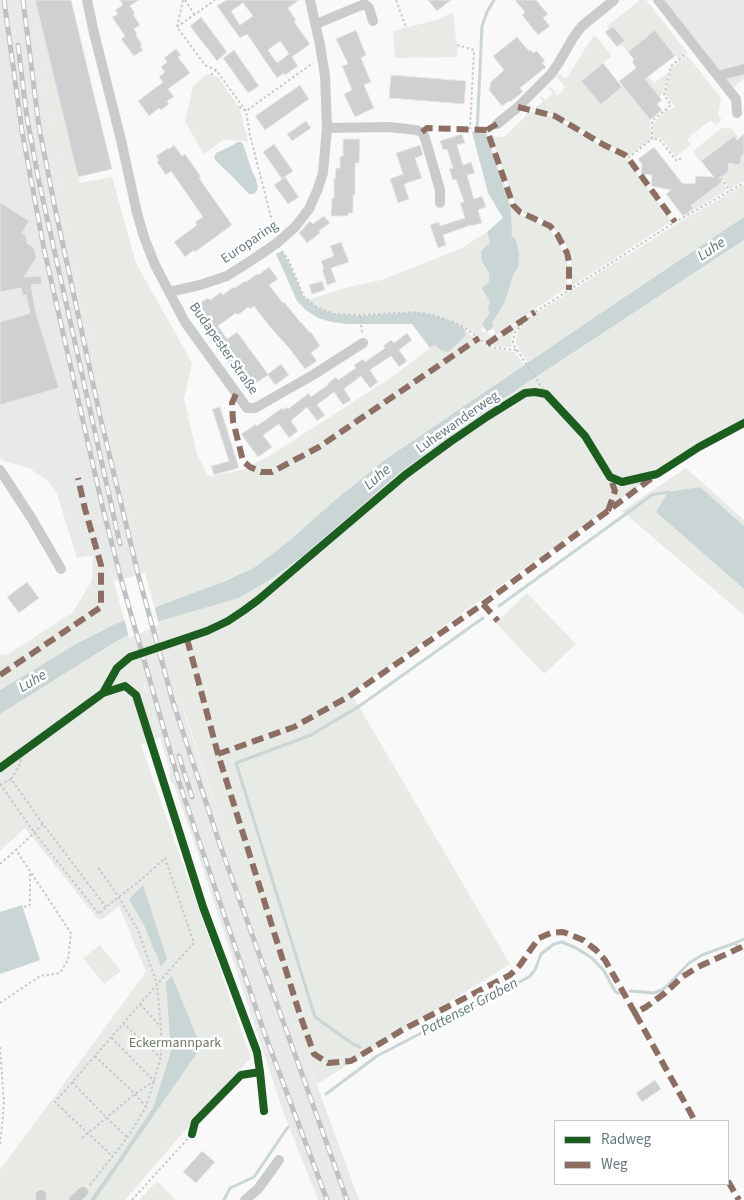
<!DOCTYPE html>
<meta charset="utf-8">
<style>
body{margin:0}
#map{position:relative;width:744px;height:1200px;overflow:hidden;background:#f9f9f9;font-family:"Source Sans 3",sans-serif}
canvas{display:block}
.legend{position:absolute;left:554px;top:1120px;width:175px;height:65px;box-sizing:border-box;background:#fff;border:1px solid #c2cacd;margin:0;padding:6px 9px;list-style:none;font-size:15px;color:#667a81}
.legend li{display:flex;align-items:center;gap:10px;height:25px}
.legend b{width:25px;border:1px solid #c2cacd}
</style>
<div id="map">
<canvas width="744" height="1200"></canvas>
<ul class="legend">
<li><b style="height:6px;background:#1b5e20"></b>Radweg</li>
<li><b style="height:6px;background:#8d6e63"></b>Weg</li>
</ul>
</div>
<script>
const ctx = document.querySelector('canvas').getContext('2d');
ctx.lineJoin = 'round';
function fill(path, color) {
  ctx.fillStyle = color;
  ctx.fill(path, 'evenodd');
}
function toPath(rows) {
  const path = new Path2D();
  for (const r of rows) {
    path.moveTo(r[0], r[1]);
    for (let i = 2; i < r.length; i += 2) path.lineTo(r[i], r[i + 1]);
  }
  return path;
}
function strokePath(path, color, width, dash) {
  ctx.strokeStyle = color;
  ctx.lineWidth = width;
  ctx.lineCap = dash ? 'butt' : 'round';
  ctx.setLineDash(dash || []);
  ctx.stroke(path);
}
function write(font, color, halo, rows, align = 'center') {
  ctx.font = font + ' "Source Sans 3",sans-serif';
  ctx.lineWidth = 5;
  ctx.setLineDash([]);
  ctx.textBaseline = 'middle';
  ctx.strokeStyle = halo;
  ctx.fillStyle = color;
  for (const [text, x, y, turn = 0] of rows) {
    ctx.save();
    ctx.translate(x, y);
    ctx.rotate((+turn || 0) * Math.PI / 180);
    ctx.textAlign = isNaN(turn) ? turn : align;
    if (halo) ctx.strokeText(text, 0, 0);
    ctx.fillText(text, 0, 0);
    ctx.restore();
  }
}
const built = toPath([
 [0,0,32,0,35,6,38,35,37,42,51,129,53,145,57,152,59,167,58,175,68,233,73,248,73,256,75,267,84,314,88,321,89,336,101,394,107,410,107,417,120,474,124,482,126,497,140,556,143,558,146,569,145,573,114,581,107,553,77,558,57,494,49,482,29,468,5,461,2,460,0,457],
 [658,0,744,0,744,79,729,91],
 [168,658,186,719,228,842,359,1200,318,1200,284,1114,195,845,174,785,171,782,169,775,170,771,153,713,150,710,145,697,147,692,144,684,141,682,137,667]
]);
const green = toPath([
 [32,0,35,0,80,183,112,177,136,263,192,363,184,399,197,454,207,475,214,476,245,469,277,451,392,377,430,348,435,345,441,350,446,352,466,335,464,329,476,339,493,349,515,352,524,365,386,459,334,501,289,541,255,567,226,581,154,607,145,573,146,569,143,558,140,556,126,497,124,482,120,475,107,417,107,410,101,394,89,336,88,321,84,314,75,267,73,256,73,248,68,233,58,175,59,167,57,152,53,145,51,129,37,42,38,35,35,6],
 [640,0,646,0,687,52,678,59,655,31,628,52,621,44,624,42,613,26,609,29,607,26],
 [453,12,458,57,395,58,393,31,440,19],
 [595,35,612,56,582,81,601,105,622,88,622,85,650,120,651,139,628,156,555,115,527,108,530,104,534,109,543,102,539,96,540,95,545,100,553,93,548,89,550,86,558,96,565,87,556,76,556,75,559,74,566,79,592,38],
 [687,55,721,98,718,115,722,120,715,125,711,120,687,139,691,144,676,157,662,139,659,138,653,138,653,123,667,109,670,110,675,107,665,94,672,67],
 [669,72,663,92,659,97,642,75,648,77,654,83],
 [207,74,218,77,239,107,248,141,223,140,204,154,185,122,193,86],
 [528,111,555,117,604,147,625,157,672,221,572,286,572,275,571,262,567,247,563,240,551,225,536,216,523,213,516,207,490,136,504,137,524,118],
 [722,128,731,128,738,137,736,139,734,136,700,161,694,153,694,150],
 [485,132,487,132,511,204,521,215,537,222,548,228,559,242,567,262,568,277,566,288,493,338,485,341,465,327,464,327,453,322,437,316,416,312,360,315,335,314,324,310,315,306,304,297,311,299,349,287,381,280,460,249,487,232,490,243,482,263,489,273,490,302,488,307,489,314,482,324,483,327,481,329,483,333,486,331,490,336,496,333,492,327,492,323,505,302,513,276,518,267,511,236,512,233,511,210],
 [744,154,744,181,730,189,719,173,726,173,728,172,729,170,727,167,734,162,738,165,741,163,740,158],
 [722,182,727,190,683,216,693,208,692,206],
 [744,185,744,217,528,363,518,348,515,342,519,330,535,314,678,223],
 [744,240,744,418,692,448,351,693,510,964,317,1084,280,987,228,842,167,659,138,667,160,737,141,745,251,1058,194,1120,125,1200,0,1200,0,1170,146,972,119,906,101,920,97,918,25,828,0,851,0,714,120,639,163,620,239,598,268,581,303,556,399,473,489,408],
 [517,324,519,325,511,336,512,347,498,347,488,344],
 [686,468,744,520,744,526,700,487,656,512,744,589,744,615,622,511],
 [107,553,111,563,110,567,124,620,76,644,0,690,0,654,7,655,73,612,92,580,93,555],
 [527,593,576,644,544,674,496,623],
 [100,945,121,971,104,984,83,958],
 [157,1181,176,1200,139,1200]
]);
const water = toPath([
 [472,132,485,132,511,210,512,233,511,236,515,238,517,244,519,254,518,267,513,276,505,302,492,323,494,325,492,326,493,328,487,332,482,324,489,314,488,307,490,302,482,288,489,282,489,273,482,262,481,251,490,243,487,232,503,218,488,193],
 [237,142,241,142,243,144,252,171,256,179,258,189,254,194,249,194,230,174,219,164,214,158,216,153,233,145],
 [744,217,744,240,489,408,399,473,303,556,268,581,239,598,163,620,120,639,0,714,0,690,76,644,113,625,163,604,226,581,255,567,289,541,334,501,386,459,601,313],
 [282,251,288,261,304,297,315,306,323,310,335,314,360,316,416,312,436,316,453,322,464,328,466,335,450,351,446,352,441,350,435,345,430,348,412,324,347,324,332,322,318,318,306,310,297,301,276,254],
 [700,487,744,526,744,589,656,512,668,492],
 [143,885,167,959,161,966,145,927,129,899],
 [22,905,40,960,0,974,0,912],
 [172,976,201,1047,95,1200,90,1200,112,1169,153,1108,171,1052,166,982]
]);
const pier = toPath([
 [154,605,159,625,129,638,124,617]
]);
const stream = toPath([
 [477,133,482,26,487,12,494,0],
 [499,606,652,495,668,492],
 [735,943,744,939],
 [630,991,654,993,662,990,668,985,689,963,702,955,735,943,737,946],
 [360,1047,353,1044,315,1017,236,763,311,735,358,707,483,618],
 [326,1094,377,1056,529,977,535,970,541,954,554,944,562,942,576,948,592,958,604,971,615,991,618,993,621,993],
 [224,1200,230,1188,254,1177,288,1127]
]);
const building = toPath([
 [35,0,71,0,112,169,78,177,35,0],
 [120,0,139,0,130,6,135,13,133,14,140,25,134,29,137,34,136,35,142,45,140,46,143,50,134,56,121,39,125,36,112,17,118,14,115,10,123,5,120,0],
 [226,0,299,0,288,8,296,20,294,22,310,44,292,57,298,66,285,75,284,73,277,78,247,34,240,38,217,6,226,0],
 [243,3,253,16,240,25,231,11,243,3],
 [280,41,289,54,277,63,268,50,280,41],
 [428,0,451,0,437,11,428,0],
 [515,0,536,0,548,14,543,18,550,26,538,35,522,15,525,12,515,0],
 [201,17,227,52,217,61,190,26,201,17],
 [613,26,625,41,617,47,605,32,613,26],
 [356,30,366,55,361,58,371,82,364,85,374,108,355,117,344,94,352,90,342,66,348,64,336,39,356,30],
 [655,30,675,56,645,79,662,100,657,104,662,110,650,120,619,81,636,68,632,62,634,60,628,52,655,30],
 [517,37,529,51,531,50,533,53,537,51,545,61,542,63,546,67,520,88,523,92,510,102,509,101,502,106,489,90,491,82,504,70,493,56,517,37],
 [176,49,181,55,178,57,190,73,168,89,174,97,167,101,169,104,161,110,159,108,149,116,138,101,163,82,159,77,165,72,161,67,167,62,164,58,176,49],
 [234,50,259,86,248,93,223,58,234,50],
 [603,63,622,87,601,105,581,81,603,63],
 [391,75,466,81,464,104,389,98,391,75],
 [300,85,309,99,265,130,255,116,300,85],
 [306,121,311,128,292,141,287,134,306,121],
 [462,134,465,143,457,145,463,165,471,162,475,173,467,175,474,199,482,196,486,207,478,210,482,223,471,226,471,225,443,235,446,245,438,248,430,225,439,222,440,226,465,218,460,203,464,202,456,179,453,180,449,169,453,168,447,149,443,150,440,141,462,134],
 [744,134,744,154,741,157,741,162,738,165,729,163,728,172,719,178,722,182,691,206,694,208,683,216,666,194,671,190,651,186,652,175,641,174,642,165,638,159,654,147,682,183,695,184,696,176,714,177,701,161,734,136,737,140,744,134],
 [343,139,360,139,359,163,355,163,355,195,353,195,353,213,348,213,348,216,331,216,332,198,334,198,334,178,335,179,336,168,340,168,340,157,343,156,343,139],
 [274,144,293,171,282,179,263,152,274,144],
 [174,145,182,156,185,154,201,177,199,178,232,225,195,252,194,250,185,257,174,242,197,225,195,222,203,217,171,171,166,175,157,162,159,160,156,156,168,148,169,149,174,145],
 [420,145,423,155,415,158,422,178,404,184,409,199,398,203,390,179,403,174,396,153,420,145],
 [285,177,299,197,288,204,274,185,285,177],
 [0,202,29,221,22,233,26,236,27,243,34,248,36,258,24,277,41,276,42,284,31,285,36,313,59,388,0,405,0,322,30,313,26,295,23,296,21,288,0,292,0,202],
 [324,216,330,223,319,231,320,233,307,243,299,233,310,221,313,224,324,216],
 [341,242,349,262,331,268,336,282,327,285,323,272,322,269,324,269,321,261,334,256,330,246,341,242],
 [269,267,278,279,269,285,283,303,284,302,301,323,301,322,310,333,311,332,320,346,311,353,317,361,305,369,289,348,271,328,254,306,250,309,248,307,238,315,236,313,218,326,227,339,237,332,268,374,281,364,289,375,275,385,268,375,248,389,233,367,231,368,195,316,202,311,197,305,208,298,210,300,221,292,223,295,233,287,235,288,245,281,246,282,257,274,258,275,269,267],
 [322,281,325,290,312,294,309,285,322,281],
 [407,333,412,340,399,350,407,361,399,367,391,356,370,370,378,382,370,388,361,376,344,389,351,400,343,405,334,392,317,405,325,415,317,421,307,407,291,421,298,431,289,438,279,424,263,435,272,447,258,457,241,434,256,424,257,426,282,408,283,410,287,407,288,409,309,393,311,397,329,384,328,383,336,377,338,380,356,368,354,365,363,359,365,362,385,348,383,346,391,340,394,343,407,333],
 [220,407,239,468,214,475,211,466,229,461,212,409,220,407],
 [27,582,39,598,19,613,7,597,27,582],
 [655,1080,661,1089,642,1102,636,1093,655,1080],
 [202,1151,215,1162,196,1183,183,1172,202,1151]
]);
const path = toPath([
 [183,0,177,27,205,65,216,70,246,111,250,135,275,233],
 [185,0,194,14],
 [396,0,406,27],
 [177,27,215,0],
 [457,45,474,50,470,129],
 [211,75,216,70],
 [239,107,246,111,313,63],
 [628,158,652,139],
 [681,158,677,161,660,140,657,139,652,139,652,121,671,105,664,95,671,66,687,53],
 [718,174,730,191],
 [282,251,289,261,304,297,315,306,324,310,335,314,360,315,416,312,437,316,453,322,464,327,489,346,495,348,516,350,513,343,513,339,516,331,535,312,675,222,744,183],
 [360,315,362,333],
 [517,350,546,394],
 [103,693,117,668,130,657,187,639],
 [0,768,103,693,125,686,136,695,203,907,257,1052,260,1072,264,1111],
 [11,779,19,766,23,752],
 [0,784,34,832,99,914,106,907,142,879,165,858,194,943,173,966,55,1102,113,1157],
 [0,785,11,779,43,824,106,907],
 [0,864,16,850],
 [24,907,30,905,30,872],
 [0,1003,40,976,60,973,68,960,71,933,16,850,43,824],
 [140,1004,160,1026],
 [123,1023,160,1057],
 [0,1047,4,1103,0,1146],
 [95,1056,135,1094,146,1107],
 [72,1082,107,1118,127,1137],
 [82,1138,135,1094,154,1081,111,1037],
 [90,1185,127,1138,146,1107,161,1057,161,1027,157,984,138,930,118,896,97,866],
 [132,1200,192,1134]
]);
const minor = toPath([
 [87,0,94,33,121,140,137,213,144,237,155,265,185,322,247,408,255,408,313,375,363,343],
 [658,0,736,99,737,113],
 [316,24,362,5,366,5,369,8,373,21],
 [718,76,744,69],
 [497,124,518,107,551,74,558,64,573,38,582,26,614,0],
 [327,128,389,127,416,130,422,132,425,138,440,190,440,203],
 [169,292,200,285,227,276,255,258,277,243,295,227,309,209,317,191,323,173,327,128,325,76,320,45,310,0],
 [0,470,32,519,61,569],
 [41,1195,41,1200],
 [74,1200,83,1192],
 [245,1200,258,1189,279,1160]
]);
const rail = toPath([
 [4,0,22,131,44,249,103,509,121,579,178,779,264,1032,327,1200],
 [23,0,39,127,55,208,100,416,138,574,173,702,220,845,347,1200],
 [18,45,27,118,39,182,120,544],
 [179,756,192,797]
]);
const quiet = toPath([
 [518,107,555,116,604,145,625,155,628,158,675,222],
 [497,124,487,130,513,205,520,212,550,226,557,234,567,253,569,262,569,290],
 [422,132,427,128,487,130],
 [487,344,535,312],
 [236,394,232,403,233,421,243,461,250,467,261,472,272,472,319,447,479,338],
 [608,511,615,491,610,477],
 [483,604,498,621],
 [187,639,218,754,300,1015,314,1054,328,1063,351,1061,404,1029,510,975,520,965,531,949,539,938,551,933,563,932,571,935,583,940,596,950,605,960,635,1013,646,1007,665,993,682,977,698,967,744,946],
 [0,675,101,607,101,565,85,509,78,478],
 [218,754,294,727,348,697,483,604,652,478],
 [635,1013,695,1121],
 [728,1181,739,1200]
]);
const cycleway = toPath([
 [103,693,117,668,130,657,207,631,228,621,243,611,258,600,405,475,450,442,488,416,525,393,535,392,546,394,585,436,610,477,622,482,657,474,699,447,744,423],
 [0,768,103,693,125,686,136,695,203,907,257,1052,260,1072,264,1111],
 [192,1134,195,1122,241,1075,260,1072]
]);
const streetNames = [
 ["Europaring",250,243,-34],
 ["Budapester Straße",223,349,55],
 ["Luhewanderweg",458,423,-35]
];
const parkNames = [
 ["Eckermannpark",175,1044]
];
const waterNames = [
 ["Luhe",712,250,-34],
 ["Luhe",378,478,-41],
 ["Luhe",33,682,-31],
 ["Pattenser Graben",470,1008,-28]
];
fill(built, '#e8e9e9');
fill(green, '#e8eae6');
fill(water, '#cad5d6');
fill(pier, '#f9f9f9');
strokePath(stream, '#cad5d6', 3);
fill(building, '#ced0d1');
strokePath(building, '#e8e8e8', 1);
strokePath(path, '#c8c9ca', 2, [2.5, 2.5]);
strokePath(minor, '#cacccc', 10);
strokePath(rail, '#bfc2c3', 5);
strokePath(rail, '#fff', 3, [9]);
strokePath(quiet, '#8d6e63', 6, [12, 6]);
strokePath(cycleway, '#1b5e20', 8);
write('14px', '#667a81', '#fff', streetNames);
write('14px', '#6d7a65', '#fff', parkNames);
write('italic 15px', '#61797b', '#fff', waterNames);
</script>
